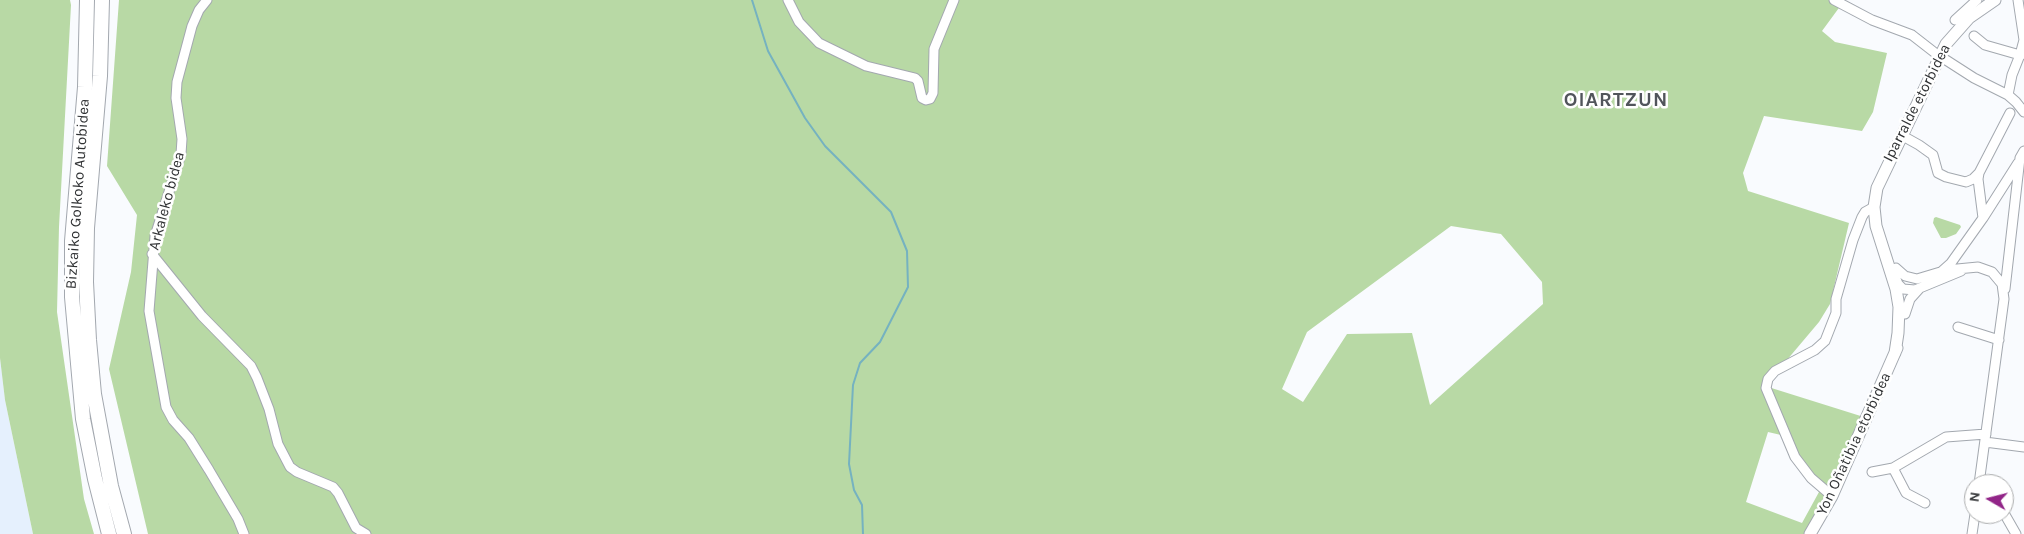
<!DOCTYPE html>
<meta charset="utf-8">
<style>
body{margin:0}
#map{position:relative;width:2024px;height:534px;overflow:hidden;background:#f9fbfe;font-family:Karla,sans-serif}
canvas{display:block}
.north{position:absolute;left:1964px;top:474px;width:50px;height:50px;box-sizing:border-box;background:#fff;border:1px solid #acadae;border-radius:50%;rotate:278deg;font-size:14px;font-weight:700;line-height:20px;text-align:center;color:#303234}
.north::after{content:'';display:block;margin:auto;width:18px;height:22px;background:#922588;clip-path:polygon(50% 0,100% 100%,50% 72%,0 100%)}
</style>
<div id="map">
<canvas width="2024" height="534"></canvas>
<div class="north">N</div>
</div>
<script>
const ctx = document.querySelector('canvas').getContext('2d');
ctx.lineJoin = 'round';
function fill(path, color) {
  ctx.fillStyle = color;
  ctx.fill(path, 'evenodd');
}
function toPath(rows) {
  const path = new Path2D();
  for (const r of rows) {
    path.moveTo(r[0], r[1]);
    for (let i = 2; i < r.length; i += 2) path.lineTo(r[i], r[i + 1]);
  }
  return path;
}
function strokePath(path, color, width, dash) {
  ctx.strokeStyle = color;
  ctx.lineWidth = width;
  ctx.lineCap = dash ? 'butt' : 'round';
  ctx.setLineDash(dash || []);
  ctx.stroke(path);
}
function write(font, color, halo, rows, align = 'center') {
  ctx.font = font + ' Karla,sans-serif';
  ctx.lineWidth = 5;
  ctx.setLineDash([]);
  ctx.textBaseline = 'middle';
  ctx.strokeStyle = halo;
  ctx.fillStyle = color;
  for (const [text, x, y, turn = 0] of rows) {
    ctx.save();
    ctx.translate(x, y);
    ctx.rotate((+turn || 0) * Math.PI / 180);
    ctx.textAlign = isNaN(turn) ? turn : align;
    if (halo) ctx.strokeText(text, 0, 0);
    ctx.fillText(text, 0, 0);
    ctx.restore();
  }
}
const built = toPath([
 [0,358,5,400,33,534,0,534]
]);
const green = toPath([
 [0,0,70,0,71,5,59,227,57,312,84,499,94,534,33,534,5,400,0,358],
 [119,0,1842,0,1844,1,1822,31,1835,42,1887,53,1873,112,1862,131,1764,116,1743,173,1748,191,1849,223,1830,304,1819,322,1765,386,1867,418,1810,534,148,534,109,369,131,272,137,215,107,166],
 [1451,226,1501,234,1542,282,1543,304,1430,405,1412,333,1347,334,1303,402,1282,389,1307,332],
 [1768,432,1781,435,1819,492,1802,523,1746,502],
 [1936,217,1960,225,1961,227,1956,234,1946,238,1941,238,1933,223,1934,218]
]);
const stream = toPath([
 [752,0,768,51,805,118,825,146,891,212,907,251,908,287,880,342,860,363,853,385,849,464,854,490,862,505,863,534]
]);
const minor = toPath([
 [207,0,199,10,192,26,177,82,176,98,182,139,181,154,155,236,149,311,166,407,173,420,189,438,209,470,238,519,244,534],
 [788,0,799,22,819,43,866,66,915,78,918,81,922,98,926,100,930,99,933,93,934,49,954,0],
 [1834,0,1872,20,1912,35,1939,56],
 [1955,20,1977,0],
 [1974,36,1985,45,2020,55,2024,40,2018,0],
 [1946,60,1974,78,2008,95,2016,102,2024,112],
 [2008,95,2012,75,2020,55,2024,54],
 [1901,135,1919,145,1933,155,1938,173,1946,177,1966,182,1973,179,1979,173],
 [1983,218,1978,179,1979,173,2010,113],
 [152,254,202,316,251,366,257,378,269,409,278,444,290,467,297,472,333,487,338,493,356,528,366,534],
 [1896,268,1905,276,1917,279,1947,270,1978,267,1992,272,2002,284,2004,299,1979,484],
 [1942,271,1951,263,1983,218,2018,163],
 [1896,279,1898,284,1903,289,1915,290,1961,271],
 [2005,289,2020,158,2024,151],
 [1905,314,1910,299,1919,289],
 [1958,327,1999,340],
 [1985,442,2024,447],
 [1893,468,1906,493,1925,503],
 [1872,472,1893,468,1946,437,1986,434],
 [1832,496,1811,478,1795,457,1766,388,1768,379,1775,371,1815,350,1825,341,1836,313,1836,299,1853,240,1862,217,1865,212,1874,207],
 [2004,513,2016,534],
 [1972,534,1975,514]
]);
const major = toPath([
 [1895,353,1898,333,1899,307,1896,289,1876,226,1874,207,1877,188,1946,44,1969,18,1995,0],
 [1810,534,1832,496,1897,348]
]);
const highway = toPath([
 [87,0,85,87,72,241,72,297,83,419,95,479,109,534],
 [102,0,100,76,87,228,86,282,89,340,94,394,111,486,124,534]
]);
const streetNames = [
 ["Iparralde etorbidea",1917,103,-63],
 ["Bizkaiko Golkoko Autobidea",78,194,-86],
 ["Arkaleko bidea",167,201,-75],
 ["Yon Oñatibia etorbidea",1854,444,-65]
];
const districtNames = [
 ["OIARTZUN",1616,100]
];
fill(built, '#e5f0fd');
fill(green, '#b8d9a5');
strokePath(stream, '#75b2c0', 2);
strokePath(minor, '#a3a8af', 11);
strokePath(major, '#a3a8af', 13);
strokePath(highway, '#a3a8af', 16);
strokePath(minor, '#fff', 9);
strokePath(major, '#fff', 11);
strokePath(highway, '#fff', 14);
write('15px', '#303234', '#fff', streetNames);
ctx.letterSpacing = '1px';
write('bold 20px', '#51555b', '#fff', districtNames);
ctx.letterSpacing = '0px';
</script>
